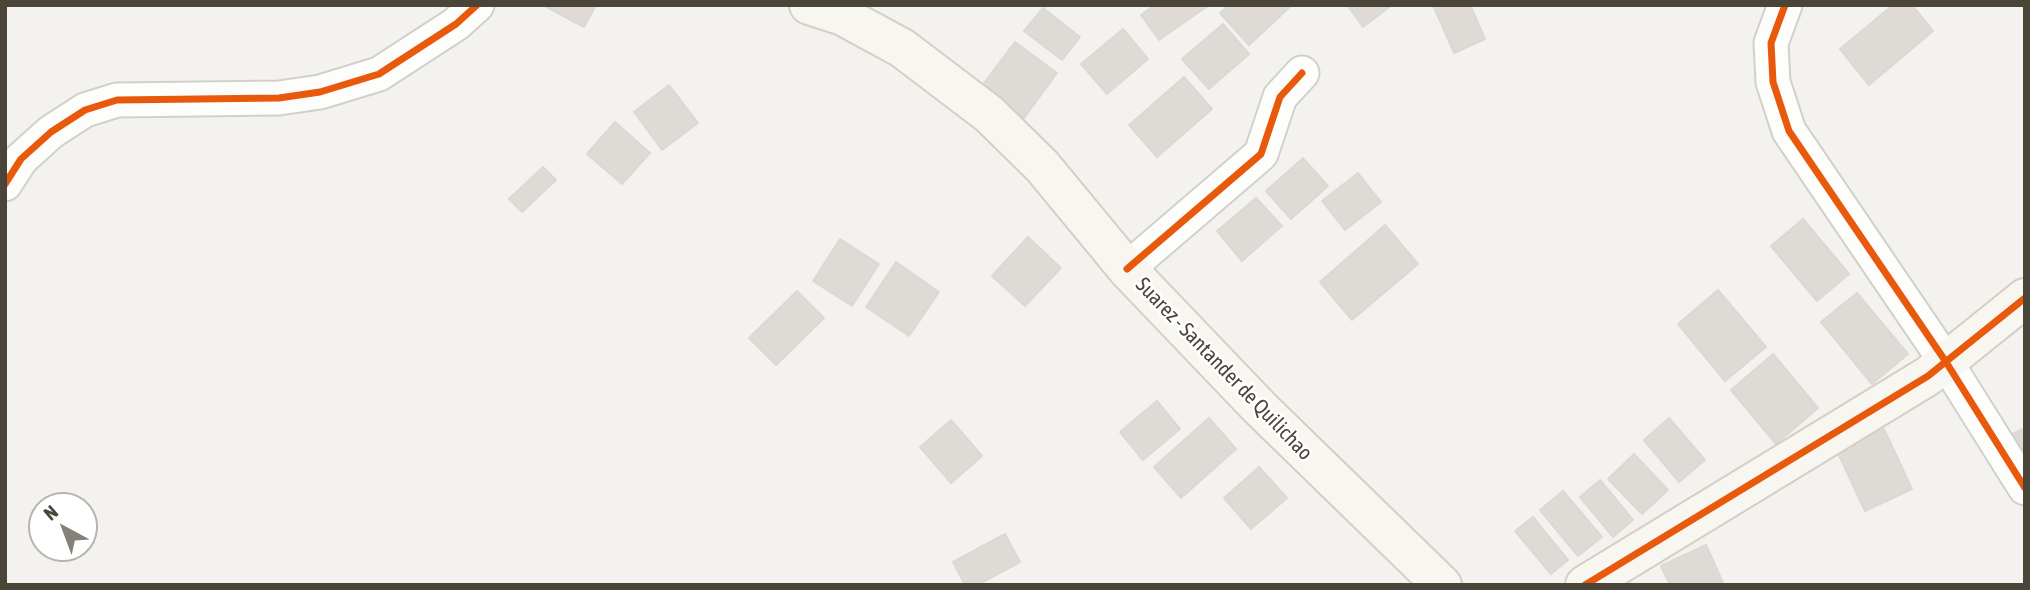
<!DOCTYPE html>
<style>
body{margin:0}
#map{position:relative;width:2030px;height:590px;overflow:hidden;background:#f4f2ee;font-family:"Asap Condensed",sans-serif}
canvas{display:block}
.frame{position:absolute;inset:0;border:7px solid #4b4439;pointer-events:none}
.north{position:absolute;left:28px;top:492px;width:70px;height:70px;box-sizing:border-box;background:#fff;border:2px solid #b7b4b0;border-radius:50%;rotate:319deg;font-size:19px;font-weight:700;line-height:28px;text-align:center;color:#4b4439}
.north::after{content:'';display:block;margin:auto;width:24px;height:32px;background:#868178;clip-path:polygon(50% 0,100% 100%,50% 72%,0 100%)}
</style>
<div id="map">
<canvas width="2030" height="590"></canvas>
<div class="frame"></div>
<div class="north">N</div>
</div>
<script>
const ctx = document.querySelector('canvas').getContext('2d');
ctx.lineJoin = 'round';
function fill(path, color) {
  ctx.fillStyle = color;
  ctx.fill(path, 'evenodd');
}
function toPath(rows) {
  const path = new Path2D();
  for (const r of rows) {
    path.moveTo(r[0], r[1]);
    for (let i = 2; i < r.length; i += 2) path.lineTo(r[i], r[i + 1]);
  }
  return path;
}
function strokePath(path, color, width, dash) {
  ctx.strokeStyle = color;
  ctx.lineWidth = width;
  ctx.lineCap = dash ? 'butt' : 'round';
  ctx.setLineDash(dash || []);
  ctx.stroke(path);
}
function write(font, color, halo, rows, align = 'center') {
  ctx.font = font + ' "Asap Condensed",sans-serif';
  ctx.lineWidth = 5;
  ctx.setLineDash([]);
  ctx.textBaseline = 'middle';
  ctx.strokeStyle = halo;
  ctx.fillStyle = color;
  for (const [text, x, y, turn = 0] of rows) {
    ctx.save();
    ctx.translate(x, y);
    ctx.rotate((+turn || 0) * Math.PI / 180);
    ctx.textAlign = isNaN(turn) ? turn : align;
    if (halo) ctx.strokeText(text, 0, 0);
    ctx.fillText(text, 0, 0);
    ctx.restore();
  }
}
const building = toPath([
 [543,5,596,5,584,27,543,5],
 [1155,5,1209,5,1159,40,1141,15,1155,5],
 [1229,5,1292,5,1249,45,1220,13,1229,5],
 [1347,5,1392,5,1363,27,1347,5],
 [1433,5,1470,5,1485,39,1454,53,1433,5],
 [1893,5,1912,5,1933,31,1869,85,1840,49,1893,5],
 [1043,8,1080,37,1062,60,1024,31,1043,8],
 [1223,24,1249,54,1209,89,1182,59,1223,24],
 [1123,29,1148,59,1107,94,1081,64,1123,29],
 [1015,42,1057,73,1024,118,981,87,1015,42],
 [1184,77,1212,109,1157,157,1129,125,1184,77],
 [669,85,698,123,662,150,634,112,669,85],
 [615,122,650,153,622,184,587,154,615,122],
 [1303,158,1328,186,1291,219,1266,191,1303,158],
 [543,167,556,180,522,212,509,199,543,167],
 [1358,173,1381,202,1345,230,1322,201,1358,173],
 [1256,198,1282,226,1242,261,1217,231,1256,198],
 [1803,219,1849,274,1817,301,1771,246,1803,219],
 [1385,225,1418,264,1352,320,1320,282,1385,225],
 [1028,237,1061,268,1025,306,992,276,1028,237],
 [840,239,879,264,852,306,813,281,840,239],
 [896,262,939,292,909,336,866,307,896,262],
 [1718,290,1766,347,1725,381,1678,324,1718,290],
 [797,291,824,318,776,365,749,338,797,291],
 [1857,293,1908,354,1872,384,1821,322,1857,293],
 [1773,354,1818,408,1776,444,1731,390,1773,354],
 [1157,401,1180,429,1143,460,1120,432,1157,401],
 [1209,418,1236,449,1181,498,1154,467,1209,418],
 [1669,418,1705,460,1679,482,1644,440,1669,418],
 [951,420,982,456,951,483,920,447,951,420],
 [2025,428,2025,481,2004,438,2025,428],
 [1884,429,1912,489,1865,511,1837,451,1884,429],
 [1634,454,1668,490,1642,514,1608,479,1634,454],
 [1259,467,1287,498,1251,529,1224,498,1259,467],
 [1600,480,1633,520,1613,537,1580,497,1600,480],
 [1563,491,1602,537,1578,556,1540,510,1563,491],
 [1533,517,1568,560,1551,574,1515,531,1533,517],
 [1005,534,1020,562,977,585,965,585,953,562,1005,534],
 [1706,545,1724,585,1670,585,1661,566,1706,545]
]);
const street = toPath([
 [1785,5,1771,43,1773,82,1789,131,1946,362,2025,488],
 [5,184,21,159,51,132,85,110,117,100,279,98,320,92,379,74,456,24,477,5],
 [1127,269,1261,154,1280,97,1302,73]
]);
const secondary = toPath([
 [809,5,843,16,902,48,989,114,1042,166,1127,269,1260,408,1442,585],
 [1585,585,1928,376,2025,298]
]);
const cycleway = toPath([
 [1785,5,1771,43,1773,82,1789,131,1946,362,2025,488],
 [5,184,21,159,51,132,85,110,117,100,279,98,320,92,379,74,456,24,477,5],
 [1127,269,1261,154,1280,97,1302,73],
 [1585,585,1928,376,2025,298]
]);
const streetNames = [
 ["Suarez - Santander de Quilichao",1224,369,46]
];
fill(building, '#dedbd6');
strokePath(building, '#dcd9d4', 2);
strokePath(street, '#d2d0cb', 37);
strokePath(secondary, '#d3cfc5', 42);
strokePath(street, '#fdfdfc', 33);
strokePath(secondary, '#f7f6f1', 38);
strokePath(cycleway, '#e8590c', 7);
write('21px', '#4b4439', '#fff', streetNames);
</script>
